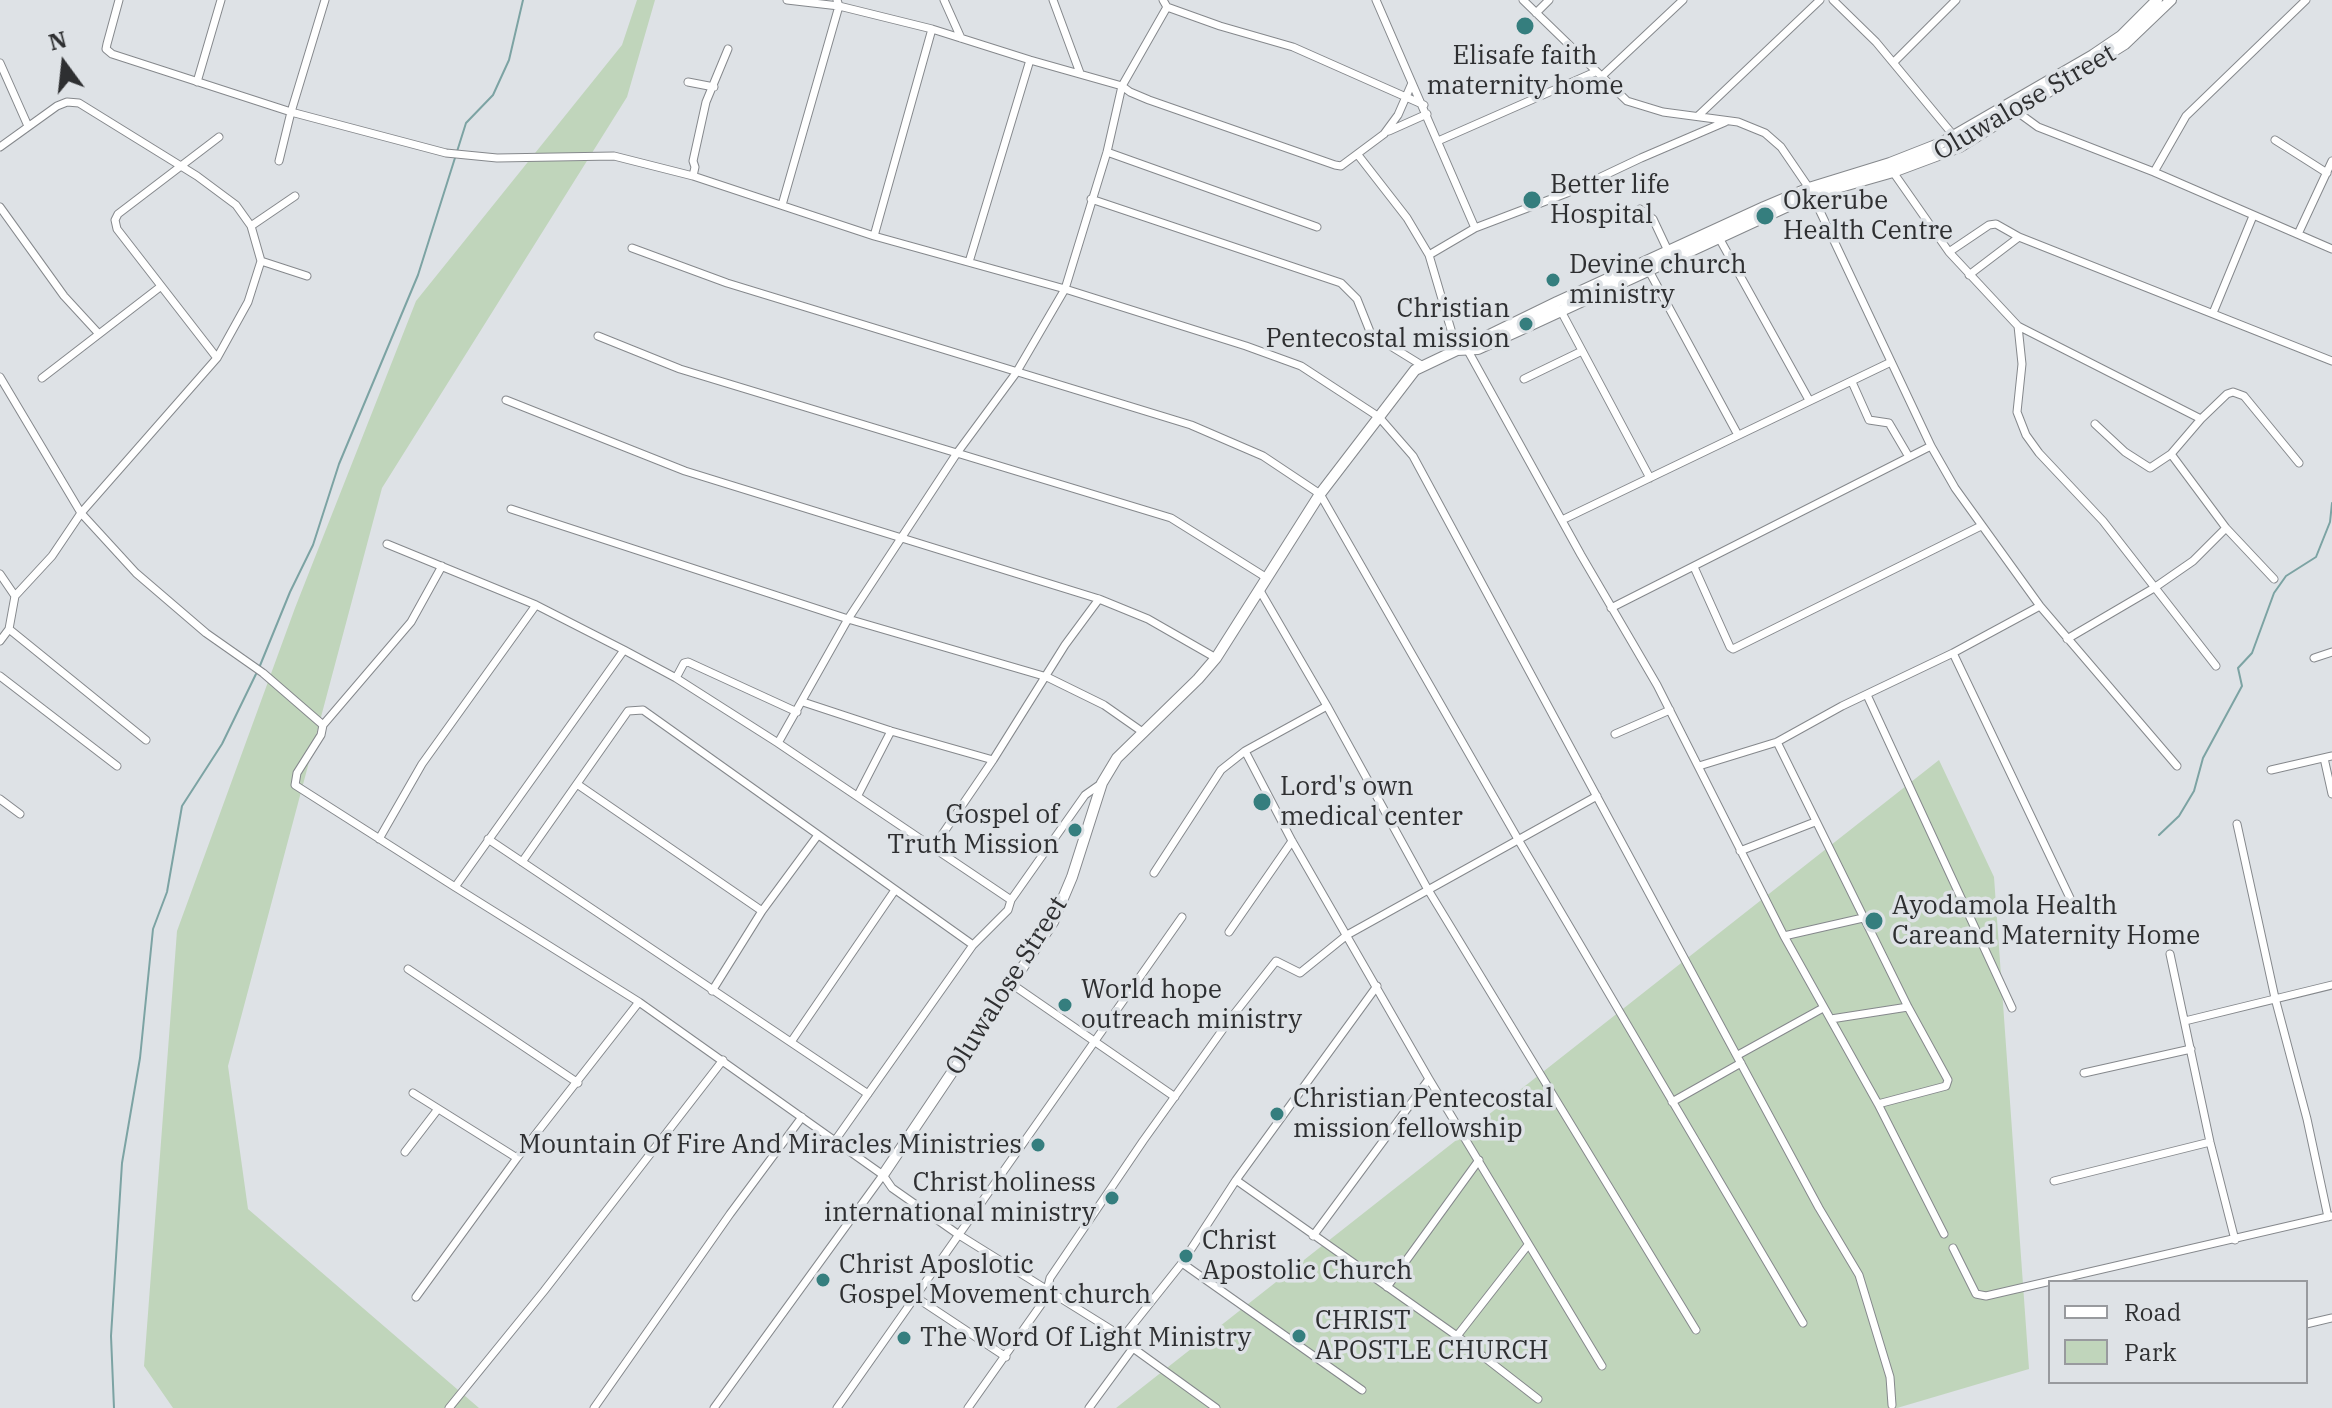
<!DOCTYPE html>
<style>
body{margin:0}
#map{position:relative;width:2332px;height:1408px;overflow:hidden;background:#dee2e6;font-family:"IBM Plex Serif",serif}
canvas{display:block}
.legend{position:absolute;left:2048px;top:1280px;width:260px;height:104px;box-sizing:border-box;background:#dee2e6;border:2px solid #989a9e;margin:0;padding:10px 14px;list-style:none;font-size:24px;color:#2e2f31}
.legend li{display:flex;align-items:center;gap:16px;height:40px}
.legend b{width:40px;border:2px solid #989a9e}
.north{position:absolute;left:24px;top:24px;width:80px;height:80px;-webkit-text-stroke:6px #dee2e6;paint-order:stroke;rotate:345deg;font-size:22px;font-weight:700;line-height:32px;text-align:center;color:#2e2f31}
.north::after{content:'';display:block;margin:auto;width:28px;height:36px;background:#2e2f31;clip-path:polygon(50% 0,100% 100%,50% 72%,0 100%)}
</style>
<div id="map">
<canvas width="2332" height="1408"></canvas>
<ul class="legend">
<li><b style="height:10px;background:#fff"></b>Road</li>
<li><b style="height:22px;background:#c0d5bb"></b>Park</li>
</ul>
<div class="north">N</div>
</div>
<script>
const ctx = document.querySelector('canvas').getContext('2d');
ctx.lineJoin = 'round';
function fill(path, color) {
  ctx.fillStyle = color;
  ctx.fill(path, 'evenodd');
}
function toPath(rows) {
  const path = new Path2D();
  for (const r of rows) {
    path.moveTo(r[0], r[1]);
    for (let i = 2; i < r.length; i += 2) path.lineTo(r[i], r[i + 1]);
  }
  return path;
}
function strokePath(path, color, width, dash) {
  ctx.strokeStyle = color;
  ctx.lineWidth = width;
  ctx.lineCap = dash ? 'butt' : 'round';
  ctx.setLineDash(dash || []);
  ctx.stroke(path);
}
function write(font, color, halo, rows, align = 'center') {
  ctx.font = font + ' "IBM Plex Serif",serif';
  ctx.lineWidth = 7;
  ctx.setLineDash([]);
  ctx.textBaseline = 'middle';
  ctx.strokeStyle = halo;
  ctx.fillStyle = color;
  for (const [text, x, y, turn = 0] of rows) {
    ctx.save();
    ctx.translate(x, y);
    ctx.rotate((+turn || 0) * Math.PI / 180);
    ctx.textAlign = isNaN(turn) ? turn : align;
    if (halo) ctx.strokeText(text, 0, 0);
    ctx.fillText(text, 0, 0);
    ctx.restore();
  }
}
const green = toPath([
 [637,0,655,0,627,97,382,488,228,1066,248,1209,479,1408,173,1408,144,1366,177,931,295,608,416,301,622,45],
 [1939,760,1994,877,2029,1369,1897,1408,1116,1408]
]);
const stream = toPath([
 [259,668,290,592,313,545,339,464,418,275,466,123,493,95,509,60,523,0],
 [2159,835,2179,816,2194,791,2203,758,2242,686,2238,668,2252,653,2274,593,2286,576,2316,557,2330,522,2332,503],
 [114,1408,111,1336,122,1163,140,1058,153,929,167,892,182,806,222,744,256,674]
]);
const street = toPath([
 [119,0,107,44,106,49,112,54,291,112,446,153,497,158,614,156,693,176,874,236,1065,289,1246,346,1301,366,1379,417,1413,456,1819,1208,1859,1275,1890,1377,1892,1405],
 [787,0,839,6,932,29,1030,60,1122,86,1130,92,1149,100,1335,165,1341,166,1384,134,1398,115,1412,83],
 [944,0,961,38],
 [1053,0,1080,73],
 [1163,0,1167,7,1220,26,1293,47,1424,105],
 [1376,0,1475,228],
 [1523,0,1627,101,1663,112,1738,122,1765,133,1781,147,1809,188,1931,446,1955,488,2040,606,2177,766],
 [1833,0,1876,42,1954,136],
 [1536,13,1549,0],
 [1894,62,1956,0],
 [0,63,28,126],
 [1601,77,1683,0],
 [197,82,221,0],
 [688,82,714,87],
 [2016,111,2038,127,2154,172,2332,249],
 [1699,115,1820,0],
 [1389,131,1427,114],
 [2275,140,2327,173],
 [1438,141,1595,72],
 [0,147,57,106,67,102,79,103,197,176,236,205,251,226,261,261,248,302,217,358,81,513,52,556,15,596,9,629,0,641],
 [1107,152,1317,227],
 [1358,155,1407,218,1429,255,1457,350],
 [279,161,291,112,325,0],
 [1893,172,1949,252,2018,326,2201,419],
 [2154,172,2186,116,2306,0],
 [693,176,695,167,693,161,706,102,728,49],
 [1091,199,1341,283,1357,299,1371,334,1423,366],
 [782,205,839,6,837,0],
 [0,207,64,296,99,334],
 [1640,209,1653,219,1669,253],
 [251,226,295,196],
 [2298,234,2332,161],
 [874,236,932,29],
 [1718,236,1809,400],
 [632,248,727,283,1191,425,1263,456,1320,494,1519,841,1803,1323],
 [1949,252,1989,225,1996,224,2019,237,2332,361],
 [1429,255,1475,228,1567,193,1641,158,1725,122],
 [261,261,307,276],
 [969,262,1030,60],
 [1648,269,1738,435],
 [1969,275,2019,237],
 [1561,311,1650,478],
 [2213,313,2253,216],
 [2018,326,2022,364,2017,412,2026,435,2039,453,2103,521,2216,666],
 [598,336,680,369,1171,518,1267,578],
 [1467,349,1581,555,1657,685,1784,936,1878,1104,1944,1234],
 [217,358,117,229,115,220,118,214,219,137],
 [0,377,81,513,136,573,206,633,263,673,323,725,321,735,297,773,295,785,455,887],
 [42,378,160,287],
 [1524,379,1582,351],
 [1852,382,1869,420,1889,423,1909,457],
 [506,400,685,471,1099,599,1148,619,1216,658],
 [2095,424,2125,452,2150,468,2171,454,2201,419,2227,394,2233,392,2244,396,2299,463],
 [2171,454,2226,528,2274,579],
 [511,509,848,619,1047,677,1104,705,1144,733],
 [1562,520,1891,362],
 [387,544,536,605,624,650],
 [1694,567,1730,647,1733,649,1981,526],
 [0,574,15,596],
 [1259,589,1327,706,1427,888,1696,1330],
 [1611,608,1931,446],
 [9,629,146,740],
 [2067,639,2154,588,2193,561,2226,528],
 [1953,653,2070,898],
 [2314,658,2332,652],
 [0,676,117,766],
 [676,678,684,663,688,662,797,712],
 [1867,695,2012,1008],
 [803,702,891,731,993,760],
 [323,725,411,622,442,566],
 [1615,734,1670,710],
 [1777,742,1908,1007,1948,1080,1946,1086,1878,1104],
 [778,743,848,619,957,453,1016,373,1065,289,1107,152,1122,86,1167,7],
 [1245,751,1292,841,1429,1079,1602,1366],
 [2324,758,2332,794],
 [1699,766,1777,742,1842,706,1953,653,2040,606],
 [2271,770,2332,756],
 [577,784,762,911],
 [858,795,891,731],
 [0,799,20,814],
 [2237,824,2275,998,2307,1119,2328,1217],
 [379,839,422,764,536,605],
 [488,839,868,1094],
 [933,848,993,760,1065,645,1099,599],
 [1740,851,1815,822],
 [522,862,628,711,643,710,973,945],
 [1154,873,1221,770,1245,751,1327,706],
 [1011,900,778,743,676,678,624,650,455,887,639,1002,883,1175,892,1188,959,1235,1123,1337,1133,1348,1216,1408],
 [1229,932,1292,841],
 [1784,936,1863,918],
 [2170,954,2210,1142,2235,1240],
 [408,969,578,1083],
 [1013,985,1175,1097],
 [712,991,762,911,818,835],
 [1831,1019,1908,1007],
 [2185,1021,2332,985],
 [791,1042,895,890],
 [1738,1055,1823,1008],
 [2084,1073,2191,1049],
 [413,1093,517,1158],
 [1672,1102,1741,1063],
 [834,1142,973,945,1008,910,1011,900,1085,795,1102,783],
 [405,1152,438,1109],
 [1236,1180,1457,1336,1538,1399],
 [2054,1181,2210,1142],
 [1313,1236,1429,1079],
 [1953,1248,1976,1294,1986,1296,2332,1216],
 [1182,1263,1362,1390],
 [1387,1287,1479,1160],
 [914,1296,1006,1357],
 [416,1297,517,1158,639,1002],
 [2306,1324,2332,1318],
 [1457,1336,1528,1245],
 [1123,1337,1182,1263,1236,1180,1377,986],
 [449,1408,544,1291,723,1060],
 [594,1408,730,1214,802,1117],
 [714,1408,883,1175],
 [837,1408,1182,917],
 [968,1408,1045,1299,1050,1278,1143,1141,1231,1018,1276,961,1300,973,1347,935,1597,796],
 [1089,1408,1133,1348]
]);
const secondary = toPath([
 [1467,348,1475,342,1557,302,1764,207,1809,188,1890,163,1941,143,2093,55,2121,36,2157,0],
 [883,1175,1053,922,1072,877,1102,783,1117,758,1198,679,1216,658,1320,494,1415,370,1457,350,1478,349,1518,331,1812,195,1893,172,1960,147,2125,44,2171,0]
]);
const markers = [
 [1525,26,10,"#357e7e"],
 [1532,200,10,"#357e7e"],
 [1765,216,10,"#357e7e"],
 [1553,280,8,"#357e7e"],
 [1526,324,8,"#357e7e"],
 [1262,802,10,"#357e7e"],
 [1075,830,8,"#357e7e"],
 [1874,921,10,"#357e7e"],
 [1065,1005,8,"#357e7e"],
 [1277,1114,8,"#357e7e"],
 [1038,1145,8,"#357e7e"],
 [1112,1198,8,"#357e7e"],
 [1186,1256,8,"#357e7e"],
 [823,1280,8,"#357e7e"],
 [1299,1336,8,"#357e7e"],
 [904,1338,8,"#357e7e"]
];
const poiNames = [
 ["Elisafe faith",1525,56,"center"],
 ["maternity home",1525,86,"center"],
 ["Better life",1550,185],
 ["Hospital",1550,215],
 ["Okerube",1783,201],
 ["Health Centre",1783,231],
 ["Devine church",1569,265],
 ["ministry",1569,295],
 ["Christian",1510,309,"right"],
 ["Pentecostal mission",1510,339,"right"],
 ["Lord's own",1280,787],
 ["medical center",1280,817],
 ["Gospel of",1059,815,"right"],
 ["Truth Mission",1059,845,"right"],
 ["Ayodamola Health",1892,906],
 ["Careand Maternity Home",1892,936],
 ["World hope",1081,990],
 ["outreach ministry",1081,1020],
 ["Christian Pentecostal",1293,1099],
 ["mission fellowship",1293,1129],
 ["Mountain Of Fire And Miracles Ministries",1022,1145,"right"],
 ["Christ holiness",1096,1183,"right"],
 ["international ministry",1096,1213,"right"],
 ["Christ",1202,1241],
 ["Apostolic Church",1202,1271],
 ["Christ Aposlotic",839,1265],
 ["Gospel Movement church",839,1295],
 ["CHRIST",1315,1321],
 ["APOSTLE CHURCH",1315,1351],
 ["The Word Of Light Ministry",920,1338]
];
const streetNames = [
 ["Oluwalose Street",2025,103,-30],
 ["Oluwalose Street",1007,986,-58]
];
fill(green, '#c0d5bb');
strokePath(stream, '#7ca3a3', 2);
strokePath(street, '#85888c', 9);
strokePath(secondary, '#85888c', 12);
strokePath(street, '#fff', 7);
strokePath(secondary, '#fff', 10);
for (const [x, y, r, color] of markers) {
  const dot = new Path2D();
  dot.arc(x, y, r, 0, 2 * Math.PI);
  ctx.fillStyle = color;
  ctx.fill(dot);
  strokePath(dot, '#dee2e6', 3);
}
write('26px', '#2e2f31', '#dee2e6', poiNames, 'left');
write('26px', '#2e2f31', '#dee2e6', streetNames);
</script>
